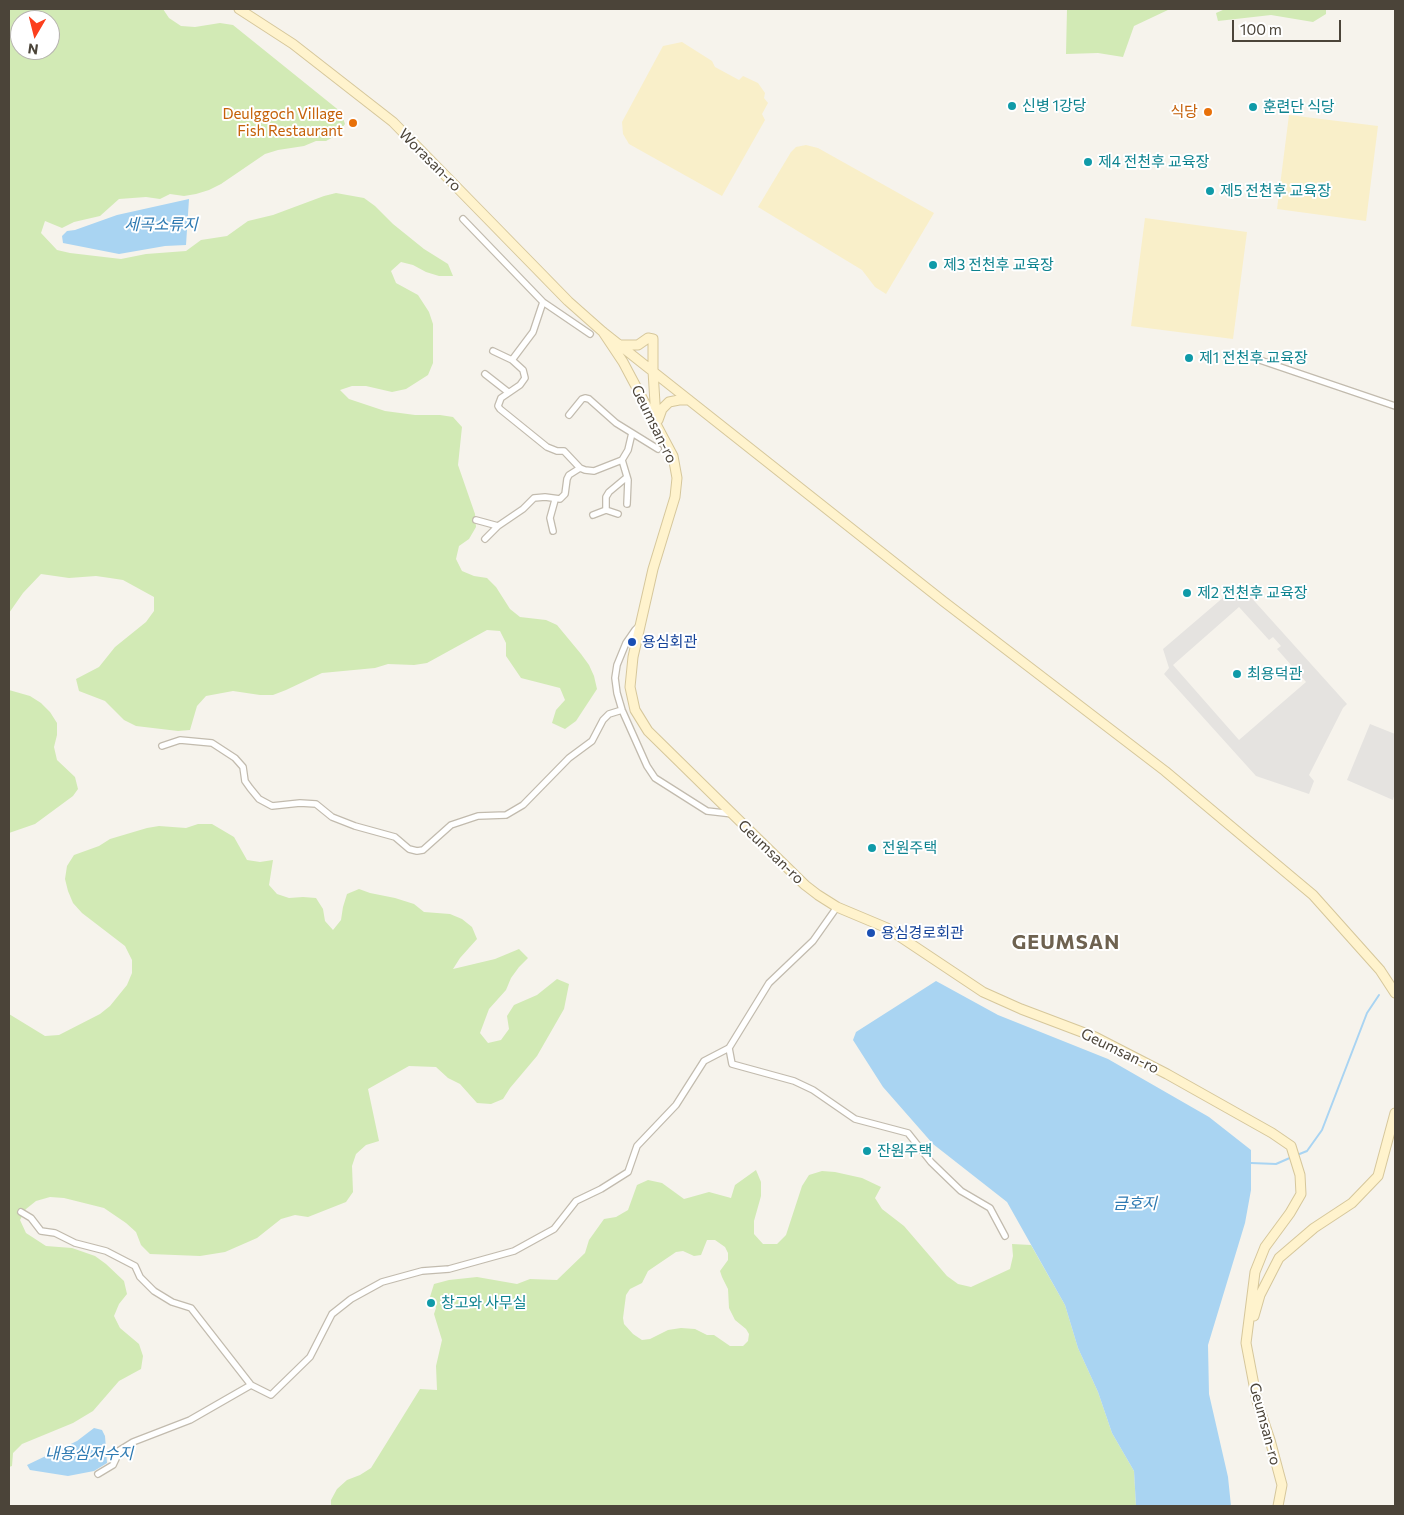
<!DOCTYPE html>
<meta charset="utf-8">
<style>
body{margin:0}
#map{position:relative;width:1404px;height:1515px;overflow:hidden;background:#f6f3ec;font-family:Commissioner,sans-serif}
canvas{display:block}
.frame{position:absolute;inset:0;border:10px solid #4b4439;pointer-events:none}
.north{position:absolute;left:10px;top:10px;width:50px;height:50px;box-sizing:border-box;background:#fff;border:1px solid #b7b4b0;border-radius:50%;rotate:188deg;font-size:14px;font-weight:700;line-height:20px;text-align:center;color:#4b4439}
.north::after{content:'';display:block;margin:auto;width:18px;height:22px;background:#fc3f1d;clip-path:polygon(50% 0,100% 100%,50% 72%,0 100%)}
.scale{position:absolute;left:1232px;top:20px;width:109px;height:22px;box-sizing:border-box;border:2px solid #4b4439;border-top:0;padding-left:6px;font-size:15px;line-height:18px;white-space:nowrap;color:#4b4439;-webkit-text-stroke:4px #fff;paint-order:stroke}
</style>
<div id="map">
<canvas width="1404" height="1515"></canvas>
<div class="frame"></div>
<div class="north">N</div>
<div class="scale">100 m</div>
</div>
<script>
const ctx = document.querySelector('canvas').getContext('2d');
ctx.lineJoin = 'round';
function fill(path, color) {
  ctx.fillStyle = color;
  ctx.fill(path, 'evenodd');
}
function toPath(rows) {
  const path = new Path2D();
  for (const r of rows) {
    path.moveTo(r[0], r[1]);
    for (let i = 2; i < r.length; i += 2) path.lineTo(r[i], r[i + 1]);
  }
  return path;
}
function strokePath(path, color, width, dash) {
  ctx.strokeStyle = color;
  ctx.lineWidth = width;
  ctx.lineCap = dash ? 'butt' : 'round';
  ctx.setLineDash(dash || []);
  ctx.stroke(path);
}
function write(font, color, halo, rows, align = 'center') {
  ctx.font = font + ' Commissioner,"Noto Sans KR",sans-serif';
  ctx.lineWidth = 4;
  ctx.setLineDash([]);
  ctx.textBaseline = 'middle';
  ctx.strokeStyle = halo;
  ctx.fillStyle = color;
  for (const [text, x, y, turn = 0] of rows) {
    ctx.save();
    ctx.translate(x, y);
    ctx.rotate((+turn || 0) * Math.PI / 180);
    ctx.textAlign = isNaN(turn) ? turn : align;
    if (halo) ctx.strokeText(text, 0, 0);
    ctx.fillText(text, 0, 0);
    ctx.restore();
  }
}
const green = toPath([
 [9,9,163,9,169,18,181,26,195,27,220,23,233,25,341,112,345,124,337,135,326,141,316,141,304,146,278,150,265,154,221,184,209,190,196,194,184,196,170,194,160,199,146,197,119,199,100,216,74,222,62,228,45,221,41,233,57,250,70,253,121,259,146,254,186,251,201,240,227,236,248,221,273,215,324,196,336,193,364,198,375,206,393,224,424,249,448,264,453,276,439,276,426,272,413,265,401,262,391,271,396,283,418,295,429,312,433,324,433,363,428,375,406,389,392,392,366,386,352,386,340,390,349,399,385,411,415,415,440,415,453,417,462,427,458,465,475,514,476,527,469,539,459,546,456,559,462,571,474,576,487,578,496,587,510,609,520,617,546,620,557,625,581,654,589,665,594,676,597,689,576,721,565,729,552,723,556,710,565,700,560,688,521,678,506,656,506,643,500,631,487,630,427,663,414,665,388,664,375,668,322,673,286,690,273,695,260,695,233,691,206,696,197,706,190,730,178,731,136,726,124,720,105,701,79,691,76,679,99,667,115,647,146,622,154,611,154,597,123,580,110,578,96,576,69,578,41,574,23,593,9,613],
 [20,20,50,20,50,50,20,50],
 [1067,9,1170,9,1134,26,1123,57,1098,53,1066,54],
 [1225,9,1326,9,1326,14,1313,22,1271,15,1218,21,1216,13],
 [9,690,30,696,41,703,50,712,57,723,57,735,54,747,57,760,75,777,78,789,73,796,35,824,9,833],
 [198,824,212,824,234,837,247,860,260,862,273,860,269,885,277,894,289,898,303,897,316,898,323,909,325,921,333,930,341,920,343,907,347,894,359,889,370,893,395,898,414,904,424,912,450,914,462,919,472,927,477,939,460,958,453,969,495,959,519,949,528,958,519,967,511,978,506,990,489,1009,480,1033,488,1043,501,1040,509,1029,507,1016,514,1005,537,995,557,979,569,984,564,1009,537,1056,510,1088,503,1099,491,1104,477,1103,460,1084,448,1078,436,1067,409,1066,368,1089,379,1141,366,1145,356,1154,352,1166,353,1192,346,1202,308,1217,295,1215,281,1219,257,1238,225,1252,200,1256,150,1254,141,1245,136,1232,126,1223,104,1208,64,1198,50,1197,36,1201,26,1209,20,1220,26,1233,46,1246,72,1248,95,1256,106,1264,124,1281,127,1294,119,1304,114,1316,120,1328,139,1344,143,1356,141,1369,119,1381,93,1411,73,1423,22,1444,13,1453,12,1466,9,1467,9,1014,45,1036,59,1035,100,1014,110,1006,127,985,132,973,132,960,125,946,82,913,73,903,68,891,65,879,67,866,74,855,99,846,110,839,147,828,159,826,186,828],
 [756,1170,761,1182,761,1196,754,1221,754,1234,763,1244,777,1244,786,1235,802,1186,809,1175,822,1171,835,1172,862,1178,881,1187,875,1198,882,1209,904,1226,947,1276,958,1284,971,1287,1010,1269,1013,1256,1012,1244,1031,1245,1065,1305,1078,1348,1098,1392,1112,1433,1134,1471,1136,1506,331,1506,331,1500,337,1489,347,1480,360,1475,371,1468,420,1389,437,1390,436,1366,442,1340,434,1314,436,1308,430,1297,434,1284,449,1280,477,1277,517,1284,530,1279,557,1280,585,1253,589,1240,604,1219,616,1217,628,1210,637,1185,648,1180,662,1183,684,1199,709,1192,731,1198,735,1185],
 [707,1240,715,1240,725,1247,728,1253,728,1260,720,1271,722,1277,728,1289,729,1308,735,1320,746,1329,749,1334,748,1341,743,1346,730,1346,714,1335,707,1335,695,1329,681,1328,668,1330,650,1339,642,1340,633,1334,624,1324,623,1318,626,1295,630,1289,642,1283,648,1271,676,1252,683,1251,694,1256,701,1255]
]);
const sand = toPath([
 [682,42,712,61,715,67,739,80,743,76,758,83,765,93,764,98,768,103,762,114,765,120,722,196,629,144,623,134,622,122,663,46],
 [1289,115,1378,126,1366,221,1277,209],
 [806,145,818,148,934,213,886,294,875,287,862,270,758,207,791,152,796,147],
 [1145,218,1247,232,1233,339,1131,326]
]);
const parking = toPath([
 [1239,584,1347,704,1343,708,1309,775,1314,781,1309,794,1256,776,1164,674,1169,668,1163,649],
 [1239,607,1269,640,1273,637,1281,646,1277,649,1306,682,1239,740,1173,665],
 [1370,724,1395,734,1395,793,1393,800,1347,780]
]);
const water = toPath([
 [189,199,186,245,165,246,119,254,63,243,62,236,67,231,75,230,117,215],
 [936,981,998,1015,1108,1059,1209,1117,1251,1150,1251,1190,1245,1223,1208,1345,1209,1394,1228,1477,1231,1506,1136,1506,1134,1471,1112,1433,1098,1392,1078,1348,1065,1305,1007,1202,933,1144,883,1087,853,1040,856,1032],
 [94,1428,102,1430,105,1436,107,1463,94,1471,68,1476,30,1470,27,1465,77,1441]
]);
const stream = toPath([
 [1297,1155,1307,1151,1322,1130,1367,1013,1379,995],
 [1251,1163,1276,1164,1292,1157]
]);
const street = toPath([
 [463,219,543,302,590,334],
 [543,302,533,332,512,360,523,370,525,378,520,385,501,398,498,406,500,409,547,447,557,451,564,451,580,468,585,470,594,471,622,460,628,450,632,433],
 [493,351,512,360],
 [1245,355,1395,406],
 [485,374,508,392],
 [569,415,582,399,585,398,589,399,616,423,658,449],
 [622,460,628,480,627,504],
 [618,514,606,510,606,497,609,492,627,477],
 [593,515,606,510],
 [476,520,498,526,523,509,534,498,545,497,560,499,565,494,567,479,569,475,580,468],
 [553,531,550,518,555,500],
 [485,539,498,526],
 [639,626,635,630,626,643,617,665,615,678,617,693,622,710,647,766,655,778,707,811,733,814],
 [162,746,180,740,212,743,235,758,243,767,245,781,250,788,259,799,272,806,300,803,316,804,332,817,355,826,395,837,409,849,417,851,423,850,451,825,478,816,506,815,523,805,569,758,592,741,603,720,609,714,622,710],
 [837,907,813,941,769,983,729,1048,732,1064,794,1081,813,1090,855,1119,908,1133,931,1162,961,1191,990,1208,1005,1236],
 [21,1212,31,1218,41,1231,55,1233,75,1243,106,1251,135,1266,140,1277,154,1291,172,1302,191,1308,251,1385,271,1395,310,1357,332,1314,351,1299,382,1282,422,1271,449,1269,514,1251,554,1229,576,1201,601,1189,628,1172,637,1146,676,1105,704,1061,729,1048],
 [98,1474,113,1465,120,1450,133,1442,190,1420,251,1385]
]);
const secondary = toPath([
 [239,9,293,44,393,122,568,301,603,332,943,601,1165,771,1313,895,1380,970,1395,993],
 [603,332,623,362,673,456,677,478,675,497,653,569,633,657,630,687,635,710,648,731,805,885,818,895,837,907,887,928,983,992,1021,1009,1095,1037,1167,1074,1272,1133,1291,1146,1300,1175,1301,1194,1290,1213,1265,1247,1255,1272,1246,1343,1257,1401,1270,1440,1282,1485,1278,1506],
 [621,345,638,345,648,338,653,339,653,371,656,419],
 [658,420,662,409,669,402,679,400,689,400],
 [1254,1316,1260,1295,1279,1258,1314,1228,1352,1203,1378,1176,1395,1113]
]);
const markers = [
 [1012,106,5,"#0f9aa8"],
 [1253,107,5,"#0f9aa8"],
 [1208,112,5,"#e8710a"],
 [353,123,5,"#e8710a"],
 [1088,162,5,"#0f9aa8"],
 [1210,191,5,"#0f9aa8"],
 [933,265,5,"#0f9aa8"],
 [1189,358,5,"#0f9aa8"],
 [1187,593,5,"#0f9aa8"],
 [632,642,5,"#1a4fb4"],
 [1237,674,5,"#0f9aa8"],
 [872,848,5,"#0f9aa8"],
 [871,933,5,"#1a4fb4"],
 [867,1151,5,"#0f9aa8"],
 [431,1303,5,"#0f9aa8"]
];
const cultureNames = [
 ["신병 1강당",1022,106],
 ["훈련단 식당",1263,107],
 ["제4 전천후 교육장",1098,162],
 ["제5 전천후 교육장",1220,191],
 ["제3 전천후 교육장",943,265],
 ["제1 전천후 교육장",1199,358],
 ["제2 전천후 교육장",1197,593],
 ["최용덕관",1247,674],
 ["전원주택",882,848],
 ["잔원주택",877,1151],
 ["창고와 사무실",441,1303]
];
const foodNames = [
 ["식당",1198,112],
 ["Deulggoch Village",343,114],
 ["Fish Restaurant",343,131]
];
const streetNames = [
 ["Worasan-ro",430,160,45],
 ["Geumsan-ro",654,424,64],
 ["Geumsan-ro",771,852,44],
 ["Geumsan-ro",1120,1051,26],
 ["Geumsan-ro",1265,1424,75]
];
const transitNames = [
 ["용심회관",642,642],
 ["용심경로회관",881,933]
];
const waterNames = [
 ["세곡소류지",161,225],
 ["금호지",1135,1204],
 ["내용심저수지",89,1454]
];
const districtNames = [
 ["GEUMSAN",1066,942]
];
fill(green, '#d2eab5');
fill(sand, '#f9efc9');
fill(parking, '#e5e3e0');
fill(water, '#a9d4f2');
strokePath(stream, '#a9d4f2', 2);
strokePath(street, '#c2bbae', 8);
strokePath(secondary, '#d6c79b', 11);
strokePath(street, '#fff', 5.5);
strokePath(secondary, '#fff3cd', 9);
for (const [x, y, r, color] of markers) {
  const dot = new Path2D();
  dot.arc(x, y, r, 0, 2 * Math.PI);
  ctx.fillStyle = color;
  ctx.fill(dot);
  strokePath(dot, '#fff', 2);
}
write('15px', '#0d838f', '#fff', cultureNames, 'left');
write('15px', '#c56008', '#fff', foodNames, 'right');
write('15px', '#4b4439', '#fff', streetNames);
write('15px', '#164399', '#fff', transitNames, 'left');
write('italic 16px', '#2e7ab2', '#fff', waterNames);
ctx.letterSpacing = '1px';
write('bold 20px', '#6e6250', '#fff', districtNames);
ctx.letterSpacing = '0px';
</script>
